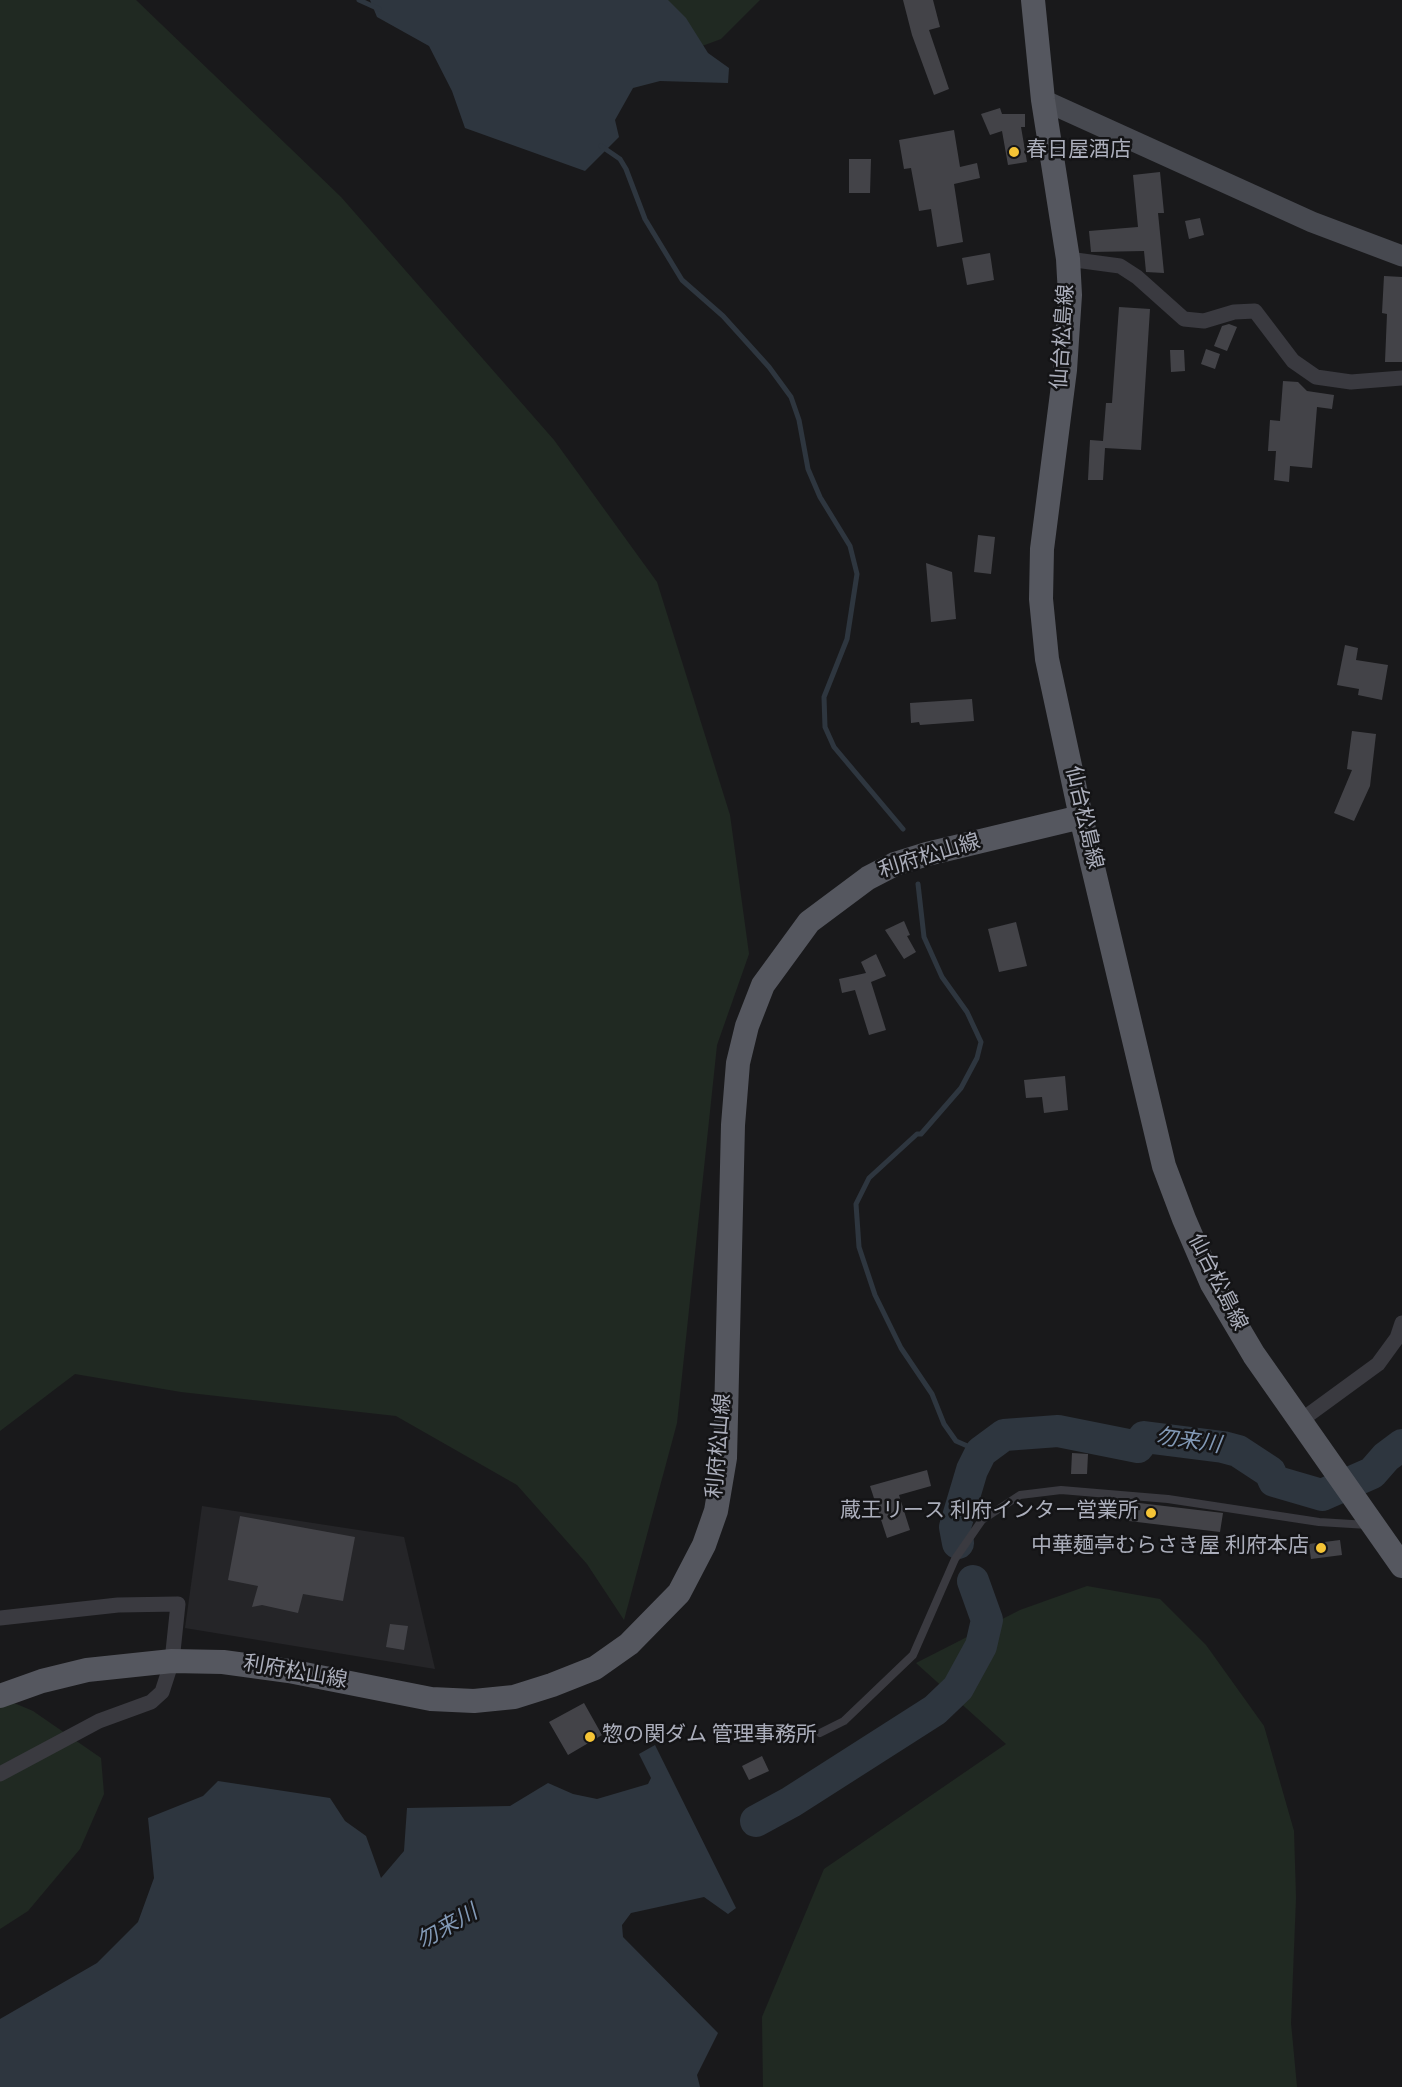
<!DOCTYPE html>
<meta charset="utf-8">
<style>
body{margin:0}
canvas{display:block;background:#19191b}
</style>
<canvas width="1402" height="2087"></canvas>
<script>
const ctx = document.querySelector('canvas').getContext('2d');
ctx.lineJoin = 'round';
function fill(path, color) {
  ctx.fillStyle = color;
  ctx.fill(path, 'evenodd');
}
function toPath(rows) {
  const path = new Path2D();
  for (const r of rows) {
    path.moveTo(r[0], r[1]);
    for (let i = 2; i < r.length; i += 2) path.lineTo(r[i], r[i + 1]);
  }
  return path;
}
function strokePath(path, color, width, dash) {
  ctx.strokeStyle = color;
  ctx.lineWidth = width;
  ctx.lineCap = dash ? 'butt' : 'round';
  ctx.setLineDash(dash || []);
  ctx.stroke(path);
}
function write(font, color, halo, rows, align = 'center') {
  ctx.font = font + ' Overpass,"Noto Sans JP",sans-serif';
  ctx.lineWidth = 5;
  ctx.setLineDash([]);
  ctx.textBaseline = 'middle';
  ctx.strokeStyle = halo;
  ctx.fillStyle = color;
  for (const [text, x, y, turn = 0] of rows) {
    ctx.save();
    ctx.translate(x, y);
    ctx.rotate((+turn || 0) * Math.PI / 180);
    ctx.textAlign = isNaN(turn) ? turn : align;
    if (halo) ctx.strokeText(text, 0, 0);
    ctx.fillText(text, 0, 0);
    ctx.restore();
  }
}
const built = toPath([
 [202,1506,404,1537,435,1669,185,1628]
]);
const green = toPath([
 [0,0,136,0,341,197,554,440,657,582,730,815,749,954,717,1045,677,1423,624,1620,587,1564,517,1485,396,1416,181,1392,75,1374,0,1431],
 [531,0,760,0,721,39,694,49],
 [1087,1586,1160,1599,1206,1645,1264,1726,1294,1831,1296,1898,1291,2023,1297,2087,763,2087,762,2017,824,1869,1006,1744,916,1663,1020,1610],
 [0,1697,33,1711,101,1758,104,1794,80,1849,28,1911,0,1929]
]);
const water = toPath([
 [370,0,668,0,686,18,708,53,729,68,728,83,660,81,633,88,615,120,619,137,585,171,465,128,452,91,429,46,377,17],
 [655,1745,736,1908,728,1914,704,1897,631,1913,622,1925,623,1937,718,2033,697,2075,700,2087,0,2087,0,2019,97,1963,138,1922,154,1878,148,1818,203,1796,218,1781,330,1798,345,1821,366,1836,381,1878,404,1851,407,1808,510,1806,548,1783,573,1794,597,1799,648,1784,651,1778,639,1754]
]);
const stream = toPath([
 [359,0,379,9],
 [601,146,620,159,626,169,645,219,682,280,723,316,769,367,791,397,799,420,808,469,820,497,850,546,857,574,847,639,824,697,825,727,834,747,903,829],
 [918,884,924,937,942,977,967,1012,981,1042,977,1058,961,1088,921,1134,917,1134,869,1178,856,1204,859,1247,875,1295,901,1348,932,1394,944,1424,956,1441,981,1452]
]);
const river = toPath([
 [958,1543,955,1527,972,1470,981,1452,1004,1435,1058,1431,1138,1447,1144,1437,1223,1447,1238,1451,1270,1472,1274,1481,1322,1495,1372,1473,1386,1457,1402,1445],
 [756,1821,791,1802,935,1710,958,1688,981,1646,987,1620,973,1581]
]);
const building = toPath([
 [903,0,933,0,940,27,929,30,949,89,934,95,912,35],
 [1000,108,1002,114,1025,114,1025,127,1021,127,1027,162,1008,165,1002,131,990,135,981,114],
 [954,130,960,167,977,163,980,178,954,184,963,242,937,247,931,209,919,211,911,168,904,169,899,140],
 [849,159,871,159,870,193,849,193],
 [1160,172,1164,213,1158,213,1164,273,1146,272,1144,251,1091,252,1089,231,1138,227,1133,175],
 [1200,218,1204,235,1189,239,1185,221],
 [990,253,994,280,967,285,962,258],
 [1384,276,1402,277,1402,362,1385,362,1387,314,1382,313],
 [1119,307,1150,309,1141,450,1105,448,1103,480,1088,480,1090,440,1103,441,1106,403,1112,403],
 [1229,324,1237,327,1227,351,1214,346,1222,326],
 [1206,349,1220,354,1215,369,1201,364],
 [1170,350,1184,350,1185,371,1171,372],
 [1283,381,1298,382,1307,391,1334,395,1332,409,1317,407,1312,468,1290,466,1289,482,1274,480,1276,451,1268,451,1270,420,1280,421],
 [978,535,995,537,991,574,974,572],
 [926,563,952,572,956,619,931,622],
 [1345,645,1358,648,1356,660,1388,665,1382,700,1358,695,1359,689,1337,685],
 [972,699,974,721,920,725,919,722,911,723,910,703],
 [1352,731,1376,734,1370,786,1354,821,1334,813,1352,770,1347,769],
 [904,921,910,935,907,936,916,952,904,959,885,930],
 [1016,922,1027,966,999,972,988,929],
 [876,954,886,976,871,982,886,1030,869,1035,855,990,842,993,839,979,866,973,861,962],
 [1065,1076,1068,1110,1044,1113,1042,1097,1026,1098,1024,1080],
 [1072,1453,1088,1454,1087,1474,1071,1474],
 [927,1470,931,1486,899,1495,910,1530,887,1538,870,1486],
 [1131,1502,1223,1513,1220,1532,1129,1521],
 [240,1516,355,1537,343,1601,303,1594,298,1613,262,1605,252,1607,258,1586,228,1580],
 [1340,1540,1342,1555,1311,1559,1309,1544],
 [390,1624,408,1626,404,1650,386,1647],
 [584,1703,602,1735,568,1755,549,1722],
 [762,1756,769,1771,749,1780,742,1766]
]);
const lane = toPath([
 [820,1733,844,1721,913,1655,955,1559,982,1520,1020,1495,1061,1490,1168,1499,1319,1522,1368,1525]
]);
const street = toPath([
 [1068,259,1120,266,1137,277,1184,319,1204,321,1234,312,1255,311,1293,361,1316,377,1351,382,1402,378],
 [1300,1421,1378,1364,1397,1338,1402,1323],
 [0,1618,118,1605,178,1604,172,1661,162,1692,151,1702,99,1721,0,1774]
]);
const secondary = toPath([
 [1043,100,1312,222,1402,256]
]);
const primary = toPath([
 [1033,0,1043,100,1068,259,1070,295,1065,370,1042,549,1041,599,1047,659,1081,817,1164,1166,1184,1219,1212,1284,1254,1355,1402,1566],
 [0,1696,42,1681,87,1670,172,1661,223,1662,289,1671,431,1699,474,1701,514,1697,552,1685,595,1668,629,1644,679,1593,704,1545,716,1511,725,1458,733,1125,738,1063,747,1026,763,985,809,922,868,878,895,864,927,854,1081,817]
]);
const markers = [
 [1014,152,6,"#f5c436"],
 [1151,1513,6,"#f5c436"],
 [1321,1548,6,"#f5c436"],
 [590,1737,6,"#f5c436"]
];
const poiNames = [
 ["春日屋酒店",1026,152],
 ["蔵王リース 利府インター営業所",1139,1513,"right"],
 ["中華麺亭むらさき屋 利府本店",1309,1548,"right"],
 ["惣の関ダム 管理事務所",602,1737]
];
const streetNames = [
 ["仙台松島線",1065,337,-86],
 ["仙台松島線",1082,818,77],
 ["利府松山線",930,858,-17],
 ["仙台松島線",1216,1283,63],
 ["利府松山線",721,1446,-85],
 ["利府松山線",295,1674,10]
];
const waterNames = [
 ["勿来川",1188,1443,8],
 ["勿来川",448,1929,-30]
];
fill(built, '#252528');
fill(green, '#202922');
fill(water, '#2e363f');
strokePath(stream, '#2e363f', 5);
strokePath(river, '#2e363f', 32);
fill(building, '#434348');
strokePath(lane, '#3a3a40', 8);
strokePath(street, '#3a3a40', 15);
strokePath(secondary, '#474950', 21);
strokePath(primary, '#55575f', 24);
for (const [x, y, r, color] of markers) {
  const dot = new Path2D();
  dot.arc(x, y, r, 0, 2 * Math.PI);
  ctx.fillStyle = color;
  ctx.fill(dot);
  strokePath(dot, '#141416', 2);
}
write('21px', '#abaebb', '#141416', poiNames, 'left');
write('21px', '#abaebb', '#141416', streetNames);
write('italic 22px', '#8299b6', '#141416', waterNames);
</script>
